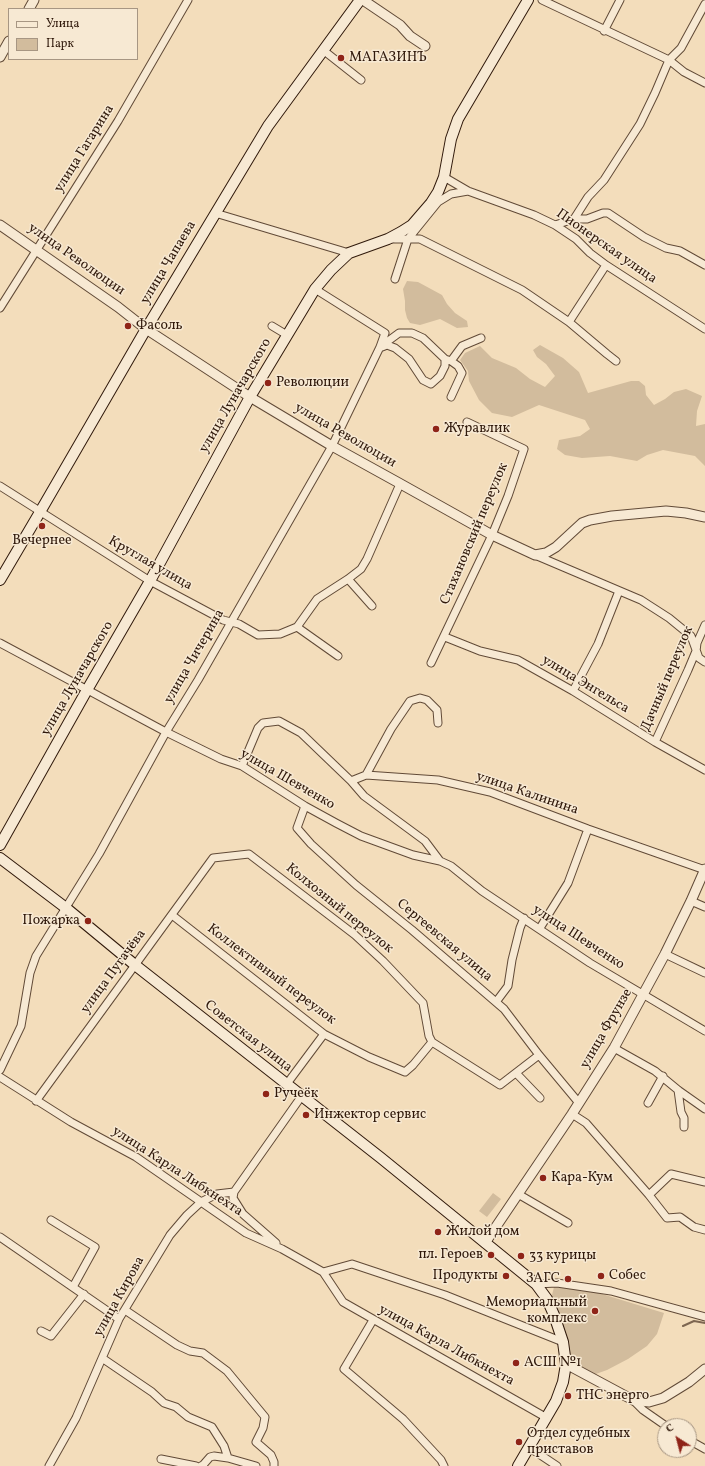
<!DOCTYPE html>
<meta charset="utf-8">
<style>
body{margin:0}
#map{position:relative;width:705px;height:1466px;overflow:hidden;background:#f3ddbb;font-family:Vollkorn,serif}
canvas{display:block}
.legend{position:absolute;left:8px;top:8px;width:130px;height:52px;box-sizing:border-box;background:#f7e9d3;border:1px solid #a79683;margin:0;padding:5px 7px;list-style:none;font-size:12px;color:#30190b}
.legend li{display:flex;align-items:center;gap:8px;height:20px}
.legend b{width:20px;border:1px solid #a79683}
.north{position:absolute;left:657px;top:1418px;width:40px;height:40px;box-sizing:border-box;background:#f7e9d3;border:1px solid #a79683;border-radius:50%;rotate:324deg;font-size:11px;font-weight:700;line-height:16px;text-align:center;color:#30190b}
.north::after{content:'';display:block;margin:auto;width:14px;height:18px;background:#8f2418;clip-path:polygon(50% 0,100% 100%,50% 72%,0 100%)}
</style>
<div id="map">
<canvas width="705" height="1466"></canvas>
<ul class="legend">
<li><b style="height:5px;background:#f7e9d3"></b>Улица</li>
<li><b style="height:11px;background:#d2bc9d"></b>Парк</li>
</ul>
<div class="north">С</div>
</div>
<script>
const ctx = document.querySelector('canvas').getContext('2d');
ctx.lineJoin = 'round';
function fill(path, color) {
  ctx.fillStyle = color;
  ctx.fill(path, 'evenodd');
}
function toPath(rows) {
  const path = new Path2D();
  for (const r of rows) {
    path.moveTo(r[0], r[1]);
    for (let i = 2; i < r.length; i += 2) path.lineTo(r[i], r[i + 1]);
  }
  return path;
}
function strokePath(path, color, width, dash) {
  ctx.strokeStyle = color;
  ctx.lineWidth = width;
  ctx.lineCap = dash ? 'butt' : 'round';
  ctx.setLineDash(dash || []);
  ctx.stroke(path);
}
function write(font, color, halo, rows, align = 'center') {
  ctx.font = font + ' Vollkorn,serif';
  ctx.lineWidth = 3;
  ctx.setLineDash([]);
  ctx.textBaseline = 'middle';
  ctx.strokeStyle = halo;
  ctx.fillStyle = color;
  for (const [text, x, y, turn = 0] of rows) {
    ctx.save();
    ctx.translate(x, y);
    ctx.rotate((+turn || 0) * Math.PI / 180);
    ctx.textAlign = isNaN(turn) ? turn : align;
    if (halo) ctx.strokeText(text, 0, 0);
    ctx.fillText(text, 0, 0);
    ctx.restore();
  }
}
const green = toPath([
 [407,281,418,282,442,295,447,304,455,313,467,321,468,327,457,328,440,319,420,325,410,323,407,318,405,310,405,301,403,289],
 [540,345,563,358,579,372,588,393,631,381,639,381,645,386,646,395,654,405,665,399,674,392,686,389,702,396,697,411,696,426,705,424,705,466,695,456,663,450,647,455,637,461,610,456,582,458,565,455,557,449,559,440,580,436,590,429,585,420,539,405,512,417,492,413,479,400,469,381,468,371,460,360,465,353,480,346,492,358,516,368,530,379,545,387,555,376,546,364,537,357,533,350],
 [493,1193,501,1199,487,1217,479,1211],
 [554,1287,589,1290,664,1313,657,1334,647,1346,628,1359,607,1370,593,1375,578,1368,571,1361,566,1340,551,1299]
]);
const stream = toPath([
 [683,1326,694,1321,705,1323]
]);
const minor = toPath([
 [542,0,669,60,684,72,705,83],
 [604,31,620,0],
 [323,50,361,80],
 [444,177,468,191,534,215,555,225,576,239,590,253,606,265,705,329],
 [215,213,349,253],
 [574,219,588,197,604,180,640,124,655,93,669,60,681,48,705,4],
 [555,225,574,219,587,219,603,213,608,213,644,237,666,248,680,251,705,265],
 [389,239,420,239,522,290,569,322,607,354,616,361],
 [395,279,408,239,438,202,451,194,468,191],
 [0,308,118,121,188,0],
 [569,322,606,265],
 [272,326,287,335],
 [380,347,399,333,412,333,423,338,445,359,451,361,458,366,462,373,451,397],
 [382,347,387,345,395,348,409,359,423,380,431,384,440,376,445,366,445,359],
 [451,361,462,346,481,338],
 [0,486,150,581,223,620,239,624,258,635,280,634,297,627,317,599,348,579,361,569,367,559,400,484],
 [535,555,641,600,669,618,691,636,699,658,705,662],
 [348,579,372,606],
 [297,627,338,656],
 [445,637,480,651,518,660,573,691,655,742,705,770],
 [0,643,166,732,221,759,242,766,305,806,336,823,361,836,413,855,440,861,451,866,482,891,590,963,705,1031],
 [431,663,492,535,508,496,524,449,467,422],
 [573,691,598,644,619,591],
 [655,742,688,670,696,651,697,643,705,625],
 [242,766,258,728,263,723,279,721,301,733,351,781,366,775,438,780,490,792,588,829,705,870],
 [366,775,391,729,410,701,420,698,427,700,437,710,438,723],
 [351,781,364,796,425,841,440,861],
 [305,806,297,828,311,844,356,885,412,930,504,1009,539,1055,579,1103],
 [691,901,705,907],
 [172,915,324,1034,369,1057,405,1072,413,1065,432,1042,500,1085,539,1055],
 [540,928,568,883,588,829],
 [665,954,705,973],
 [496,1002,508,986,512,960,520,928,524,918],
 [614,1048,655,1071,678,1090,705,1109],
 [0,1070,21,1026,30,973,36,956,99,854,166,732,198,680,332,446,380,347,385,333,315,289],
 [516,1073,540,1098],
 [0,1077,71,1122,136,1157,246,1233,282,1249,323,1272,343,1302,547,1418],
 [286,1085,324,1034],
 [678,1090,681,1112,684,1118,684,1127],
 [36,1101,213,858,249,854,355,935,383,961,423,1003,429,1036,432,1042],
 [648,1103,663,1076],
 [572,1114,586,1123,649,1195,667,1218,680,1217,694,1227,705,1230],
 [234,1192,233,1198,243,1214,276,1243],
 [518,1194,568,1223],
 [649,1195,671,1174,705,1182],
 [51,1220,95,1247,73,1287],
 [0,1237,119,1319],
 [323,1272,352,1264,445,1295,563,1342],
 [536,1284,557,1283,611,1291,705,1317],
 [125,1310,177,1345,190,1351,203,1353,227,1371,265,1417,263,1428,256,1442,271,1455,274,1462,274,1466],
 [373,1320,344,1369,403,1419,441,1460,444,1466],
 [41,1331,51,1336,84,1294],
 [102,1358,152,1392,164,1403,176,1407,188,1417,212,1427,224,1446,228,1458],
 [633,1400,643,1410,666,1426],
 [689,1440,705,1449],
 [530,1448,557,1466],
 [161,1459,196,1466],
 [49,1466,76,1418,119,1319,170,1235,187,1215,201,1202,217,1194,234,1192,301,1097],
 [201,1466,203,1465,210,1457,214,1456,228,1458,256,1466]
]);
const tertiary = toPath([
 [363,0,400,25,410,36,425,46],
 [29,9,34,0],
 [0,57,9,41],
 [0,225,118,307,146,329,250,397,332,446,399,483,492,535,535,555,546,553,556,547,582,523,590,520,612,516,666,511,686,513,705,517],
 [485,1243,572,1114,614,1048,665,954,691,901,705,869],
 [566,1364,633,1400,649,1402,663,1398,689,1382,705,1369]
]);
const secondary = toPath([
 [0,580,40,512,146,329,268,126,360,0],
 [0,845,87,690,150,581,250,397,315,289,331,270,349,253,388,239,401,232,412,225,431,203,438,192,444,177,451,139,458,119,528,0],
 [0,858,66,908,135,965,381,1158,536,1284,547,1299,554,1315,563,1342,566,1364,563,1382,556,1401,518,1466]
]);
const markers = [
 [341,58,4,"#8f2418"],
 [128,326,4,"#8f2418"],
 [268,383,4,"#8f2418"],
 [436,429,4,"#8f2418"],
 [42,526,4,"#8f2418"],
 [88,921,4,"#8f2418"],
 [266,1094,4,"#8f2418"],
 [306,1115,4,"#8f2418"],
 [543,1178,4,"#8f2418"],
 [438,1232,4,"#8f2418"],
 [491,1255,4,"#8f2418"],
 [521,1256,4,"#8f2418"],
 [506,1276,4,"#8f2418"],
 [601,1276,4,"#8f2418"],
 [568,1279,4,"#8f2418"],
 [595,1311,4,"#8f2418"],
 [516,1363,4,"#8f2418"],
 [568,1396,4,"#8f2418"],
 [519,1442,4,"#8f2418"]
];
const poiNames = [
 ["МАГАЗИНЪ",349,58],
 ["Фасоль",136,326],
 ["Революции",276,383],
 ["Журавлик",444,429],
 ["Вечернее",42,541,"center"],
 ["Пожарка",80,921,"right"],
 ["Ручеёк",274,1094],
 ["Инжектор сервис",314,1115],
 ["Кара-Кум",551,1178],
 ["Жилой дом",446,1232],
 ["пл. Героев",483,1255,"right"],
 ["33 курицы",529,1256],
 ["Продукты",498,1276,"right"],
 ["Собес",609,1276],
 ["ЗАГС",560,1279,"right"],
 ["Мемориальный",587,1303,"right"],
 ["комплекс",587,1319,"right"],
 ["АСШ №1",524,1363],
 ["ТНС энерго",576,1396],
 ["Отдел судебных",527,1434],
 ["приставов",527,1450]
];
const streetNames = [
 ["улица Гагарина",85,149,-58],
 ["Пионерская улица",606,247,35],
 ["улица Революции",76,260,35],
 ["улица Чапаева",169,263,-59],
 ["улица Луначарского",236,396,-60],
 ["улица Революции",345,436,30],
 ["Стахановский переулок",475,534,-67],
 ["Круглая улица",150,564,30],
 ["улица Чичерина",195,657,-60],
 ["улица Луначарского",78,679,-60],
 ["Дачный переулок",668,679,-67],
 ["улица Энгельса",585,685,31],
 ["улица Шевченко",287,780,30],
 ["улица Калинина",527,794,19],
 ["Колхозный переулок",339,909,39],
 ["улица Шевченко",578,938,33],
 ["Сергеевская улица",444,941,40],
 ["улица Пугачёва",114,972,-54],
 ["Коллективный переулок",271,975,37],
 ["улица Фрунзе",607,1029,-60],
 ["Советская улица",248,1037,38],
 ["улица Карла Либкнехта",177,1172,33],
 ["улица Кирова",120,1297,-61],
 ["улица Карла Либкнехта",446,1346,29]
];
fill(green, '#d2bc9d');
strokePath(stream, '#7d6651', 2);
strokePath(minor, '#614a37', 9);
strokePath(tertiary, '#614a37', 11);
strokePath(secondary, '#30190b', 12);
strokePath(minor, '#f7e9d3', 7);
strokePath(tertiary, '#f7e9d3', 9);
strokePath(secondary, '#f7e9d3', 10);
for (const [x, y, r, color] of markers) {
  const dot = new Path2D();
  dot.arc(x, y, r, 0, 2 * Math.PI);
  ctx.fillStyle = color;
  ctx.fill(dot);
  strokePath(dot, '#f7e9d3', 1.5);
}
write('14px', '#30190b', '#f7e9d3', poiNames, 'left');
write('14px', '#30190b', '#f7e9d3', streetNames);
</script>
